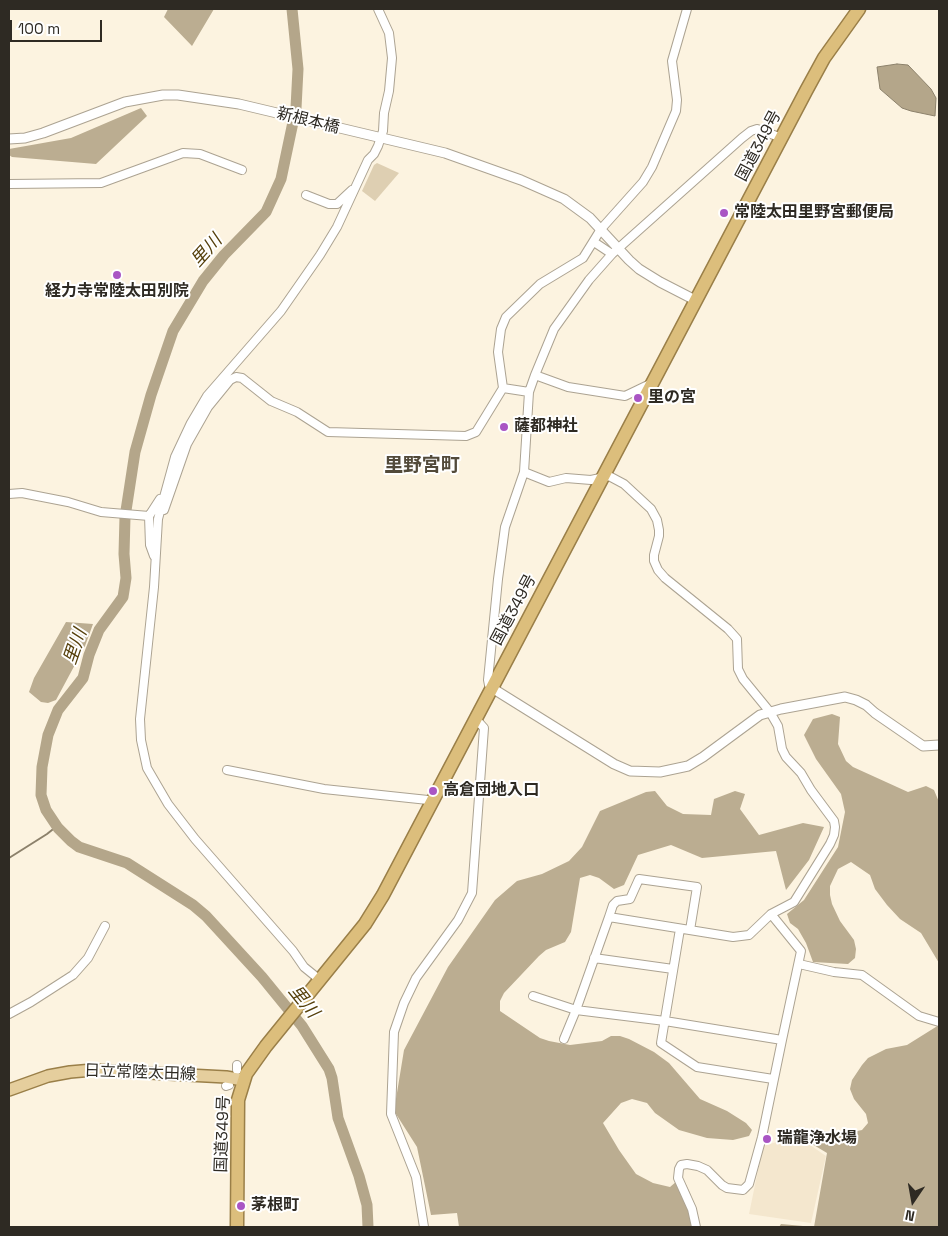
<!DOCTYPE html>
<meta charset="utf-8">
<style>
body{margin:0}
#map{position:relative;width:948px;height:1236px;overflow:hidden;background:#fcf3e0;font-family:"Space Grotesk",sans-serif}
canvas{display:block}
.frame{position:absolute;inset:0;border:10px solid #2e2a23;pointer-events:none}
.north{position:absolute;left:888px;top:1176px;width:50px;height:50px;-webkit-text-stroke:4px #fff;paint-order:stroke;rotate:192deg;font-size:14px;font-weight:700;line-height:20px;text-align:center;color:#2e2a23}
.north::after{content:'';display:block;margin:auto;width:18px;height:22px;background:#2e2a23;clip-path:polygon(50% 0,100% 100%,50% 72%,0 100%)}
.scale{position:absolute;left:10px;top:20px;width:92px;height:22px;box-sizing:border-box;border:2px solid #2e2a23;border-top:0;padding-left:6px;font-size:15px;line-height:18px;white-space:nowrap;color:#2e2a23;-webkit-text-stroke:4px #fff;paint-order:stroke}
</style>
<div id="map">
<canvas width="948" height="1236"></canvas>
<div class="frame"></div>
<div class="north">N</div>
<div class="scale">100 m</div>
</div>
<script>
const ctx = document.querySelector('canvas').getContext('2d');
ctx.lineJoin = 'round';
function fill(path, color) {
  ctx.fillStyle = color;
  ctx.fill(path, 'evenodd');
}
function toPath(rows) {
  const path = new Path2D();
  for (const r of rows) {
    path.moveTo(r[0], r[1]);
    for (let i = 2; i < r.length; i += 2) path.lineTo(r[i], r[i + 1]);
  }
  return path;
}
function strokePath(path, color, width, dash) {
  ctx.strokeStyle = color;
  ctx.lineWidth = width;
  ctx.lineCap = dash ? 'butt' : 'round';
  ctx.setLineDash(dash || []);
  ctx.stroke(path);
}
function write(font, color, halo, rows, align = 'center') {
  ctx.font = font + ' "Space Grotesk","Noto Sans JP",sans-serif';
  ctx.lineWidth = 4;
  ctx.setLineDash([]);
  ctx.textBaseline = 'middle';
  ctx.strokeStyle = halo;
  ctx.fillStyle = color;
  for (const [text, x, y, turn = 0] of rows) {
    ctx.save();
    ctx.translate(x, y);
    ctx.rotate((+turn || 0) * Math.PI / 180);
    ctx.textAlign = isNaN(turn) ? turn : align;
    if (halo) ctx.strokeText(text, 0, 0);
    ctx.fillText(text, 0, 0);
    ctx.restore();
  }
}
const built = toPath([
 [797,1136,826,1156,811,1223,749,1214,763,1146]
]);
const green = toPath([
 [377,163,399,173,375,201,362,191,374,165]
]);
const forest = toPath([
 [168,9,214,9,192,46,164,17],
 [141,108,147,116,96,164,12,157,9,155,9,149,71,138],
 [66,622,93,624,85,646,56,700,48,703,41,702,29,692,34,678],
 [832,714,840,717,838,744,846,761,853,767,908,792,926,786,934,790,939,802,939,963,921,933,900,919,887,905,875,889,870,875,851,862,838,869,830,886,830,895,832,904,840,921,854,940,856,949,855,958,848,964,813,962,806,943,798,929,790,923,787,914,804,900,838,847,845,812,841,794,816,759,804,735,813,719],
 [655,791,667,806,683,814,711,815,714,799,735,791,745,794,740,809,759,835,803,823,824,827,809,860,786,890,776,851,702,858,671,845,638,855,624,885,614,889,599,878,590,875,580,878,571,932,565,942,546,950,539,956,504,993,500,1001,500,1011,540,1038,549,1041,570,1045,602,1041,611,1036,620,1036,629,1039,654,1052,669,1063,700,1099,727,1111,746,1123,752,1130,749,1136,733,1140,707,1138,679,1130,655,1113,647,1103,632,1099,621,1103,603,1123,619,1150,636,1174,653,1183,670,1187,677,1181,686,1185,690,1193,693,1210,695,1227,459,1227,457,1213,431,1215,417,1147,396,1114,395,1105,404,1050,448,967,495,900,517,881,542,874,569,861,582,847,600,811,646,792],
 [939,1025,939,1227,779,1227,781,1224,814,1227,827,1153,807,1141,809,1129,844,1134,862,1130,868,1123,866,1114,854,1099,850,1089,852,1080,862,1065,868,1058,886,1049,907,1045]
]);
const water = toPath([
 [897,64,908,65,931,89,936,98,935,116,911,111,902,108,880,89,877,67,897,64]
]);
const stream = toPath([
 [9,858,47,834,57,826]
]);
const river = toPath([
 [292,9,298,69,296,108,281,179,266,212,224,255,203,281,173,331,151,395,135,452,125,517,124,554,126,578,123,597,99,630,89,655,83,678,58,710,48,735,42,767,41,795,46,810,58,828,71,841,79,847,127,863,193,905,206,916,262,977,302,1026,329,1069,332,1078,338,1118,359,1176,367,1205,368,1227]
]);
const minor = toPath([
 [9,184,101,183,183,153,200,154,242,170],
 [306,195,329,204,337,204,352,190],
 [594,242,612,254],
 [535,375,568,387,625,396,652,383],
 [503,388,498,352,501,329,506,317,540,284,583,258,601,229,643,182,652,167,676,111,677,100,672,61,687,9],
 [524,472,549,482,566,478,591,480,609,476,624,484,651,509,657,520,659,530,659,536,654,555,654,561,658,570,665,578,728,629,737,639,738,669,743,679,770,712,778,726,782,749,786,757,801,773,811,790,834,821,835,827,834,835,830,844,794,902,771,914,749,935,733,937,609,917,576,1010,665,1021,782,1040,762,1137,749,1184,743,1190,727,1188,722,1185,707,1170,698,1166,687,1164,681,1165,679,1169,678,1178,692,1209,696,1227],
 [9,494,22,493,68,502,101,512,149,516],
 [164,510,187,444,208,407,230,380,236,377,242,378,271,401,297,412,328,432,466,436,476,432,503,388,529,392],
 [154,556,150,545,149,516,160,499],
 [492,688,489,685,488,680,498,579,505,527,524,472,529,392,535,375,554,329,589,280,612,254,742,138,751,131,757,129,782,138],
 [227,770,324,789,428,800,432,803],
 [771,914,801,951,782,1040],
 [609,917,613,905,617,901,630,899,639,879,697,887,690,930],
 [680,929,661,1043,697,1067,773,1079],
 [594,958,673,969],
 [799,964,834,972,862,975,919,1016,939,1022],
 [320,980,304,967,293,951,195,839,168,804,147,768,141,740,140,719,154,587,158,519,175,457,191,423,207,396,281,311,320,255,337,227,368,160,374,154,378,146,383,131,384,113,389,91,392,58,389,33,378,9],
 [533,996,576,1010,564,1039],
 [9,1014,31,1002,73,975,88,958,105,926],
 [237,1065,237,1070],
 [226,1086,229,1085],
 [424,1227,416,1177,391,1114,394,1032,404,1003,416,978,458,920,472,893,484,728,476,719]
]);
const tertiary = toPath([
 [9,139,25,138,43,133,125,102,163,95,178,95,239,104,445,153,521,180,564,199,590,218,629,260,639,269,660,282,695,300],
 [492,688,614,764,630,771,660,772,688,766,703,757,760,715,781,709,845,697,856,700,866,705,875,713,923,746,939,745]
]);
const primary = toPath([
 [9,1090,48,1076,70,1072,93,1070,226,1077,243,1080]
]);
const trunk = toPath([
 [237,1227,238,1100,246,1074,266,1046,365,924,383,895,806,91,824,58,859,9]
]);
const markers = [
 [724,213,5,"#a955c4"],
 [117,275,5,"#a955c4"],
 [638,398,5,"#a955c4"],
 [504,427,5,"#a955c4"],
 [433,791,5,"#a955c4"],
 [767,1139,5,"#a955c4"],
 [241,1206,5,"#a955c4"]
];
const streetNames = [
 ["新根本橋",308,121,14],
 ["国道349号",759,146,-62],
 ["国道349号",514,610,-62],
 ["日立常陸太田線",140,1073,2],
 ["国道349号",223,1134,-88]
];
const poiNames = [
 ["常陸太田里野宮郵便局",734,213],
 ["経力寺常陸太田別院",117,292,"center"],
 ["里の宮",648,398],
 ["薩都神社",514,427],
 ["高倉団地入口",443,791],
 ["瑞龍浄水場",777,1139],
 ["茅根町",251,1206]
];
const waterNames = [
 ["里川",207,251,-48],
 ["里川",76,647,-71],
 ["里川",303,1002,51]
];
const quarterNames = [
 ["里野宮町",422,466]
];
fill(built, '#f4e7ce');
fill(green, '#decfb2');
fill(forest, '#bbad91');
fill(water, '#b4a68a');
strokePath(water, '#8c816b', 1);
strokePath(stream, '#8c816b', 2);
strokePath(river, '#b4a68a', 11);
strokePath(minor, '#aca392', 10);
strokePath(tertiary, '#aca392', 11);
strokePath(primary, '#9a7f48', 14);
strokePath(trunk, '#9a7f48', 15);
strokePath(minor, '#fff', 8);
strokePath(tertiary, '#fff', 9);
strokePath(primary, '#e5ce9d', 11);
strokePath(trunk, '#dcbe7c', 12);
for (const [x, y, r, color] of markers) {
  const dot = new Path2D();
  dot.arc(x, y, r, 0, 2 * Math.PI);
  ctx.fillStyle = color;
  ctx.fill(dot);
  strokePath(dot, '#fff', 2);
}
write('16px', '#2e2a23', '#fff', streetNames);
write('bold 16px', '#2e2a23', '#fff', poiNames, 'left');
write('italic 18px', '#553f0a', '#fff', waterNames);
write('bold 19px', '#524a3a', '#fff', quarterNames);
</script>
